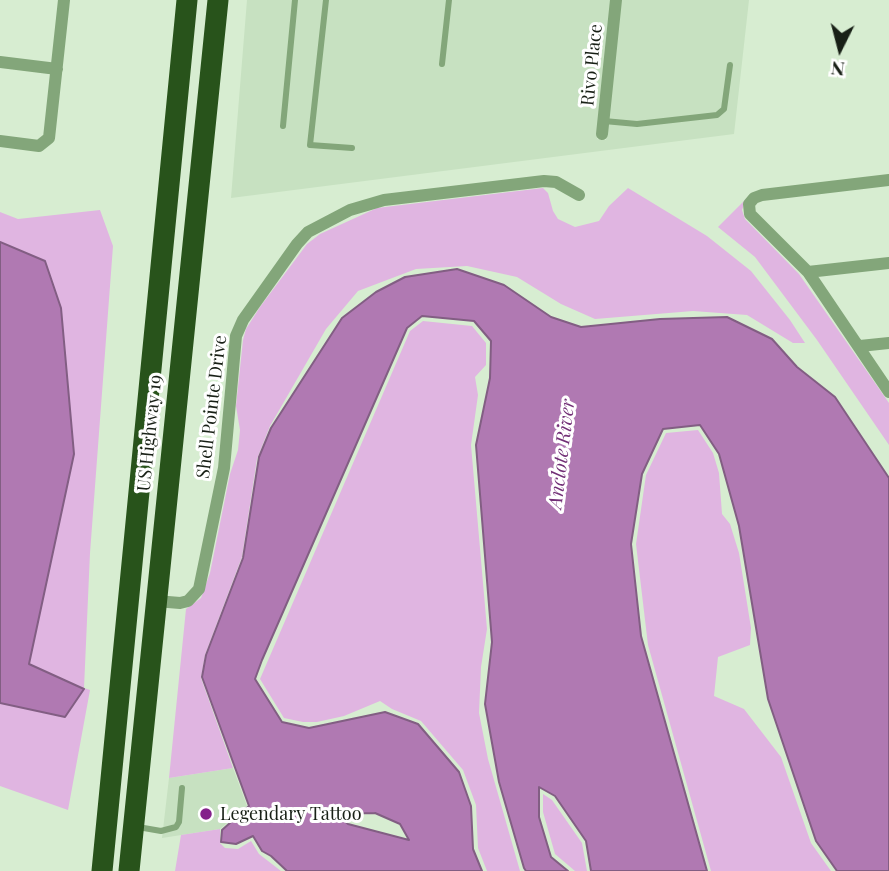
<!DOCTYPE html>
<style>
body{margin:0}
#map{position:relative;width:889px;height:871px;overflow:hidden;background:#d7edd1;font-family:"Playfair Display",serif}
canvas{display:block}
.north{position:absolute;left:805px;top:14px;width:70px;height:70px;-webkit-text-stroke:5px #fff;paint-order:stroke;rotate:186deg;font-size:19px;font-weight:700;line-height:28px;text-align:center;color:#182016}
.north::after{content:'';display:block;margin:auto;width:24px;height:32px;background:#182016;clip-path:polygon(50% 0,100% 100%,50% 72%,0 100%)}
</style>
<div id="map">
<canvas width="889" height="871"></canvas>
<div class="north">N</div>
</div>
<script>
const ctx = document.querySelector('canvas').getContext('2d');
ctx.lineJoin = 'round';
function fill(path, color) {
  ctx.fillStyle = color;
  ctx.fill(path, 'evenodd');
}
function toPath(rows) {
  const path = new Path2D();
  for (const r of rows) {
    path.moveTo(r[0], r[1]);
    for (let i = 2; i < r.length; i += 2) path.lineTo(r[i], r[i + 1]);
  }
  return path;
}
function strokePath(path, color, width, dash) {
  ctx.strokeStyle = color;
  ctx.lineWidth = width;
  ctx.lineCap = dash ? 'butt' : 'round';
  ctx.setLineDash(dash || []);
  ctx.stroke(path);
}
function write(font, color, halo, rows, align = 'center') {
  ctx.font = font + ' "Playfair Display",serif';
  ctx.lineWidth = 6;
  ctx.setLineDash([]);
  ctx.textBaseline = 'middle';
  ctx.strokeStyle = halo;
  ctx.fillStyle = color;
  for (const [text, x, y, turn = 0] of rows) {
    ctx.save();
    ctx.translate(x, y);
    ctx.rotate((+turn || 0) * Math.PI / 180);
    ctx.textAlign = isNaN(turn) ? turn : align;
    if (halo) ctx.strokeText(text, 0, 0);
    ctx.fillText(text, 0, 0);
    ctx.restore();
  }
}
const built = toPath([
 [247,0,611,0,597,139,606,140,621,0,749,0,734,134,231,198],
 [233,768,247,806,220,829,162,838,169,778]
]);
const green = toPath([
 [543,188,548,193,553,211,558,219,575,227,599,221,609,206,628,188,707,236,751,271,790,320,805,343,793,343,747,315,693,311,595,319,561,304,517,277,467,266,416,269,358,291,326,329,270,426,257,459,242,557,205,655,201,678,233,768,169,778,186,609,201,598,210,573,230,474,238,450,240,430,236,406,243,340,246,329,260,307,307,244,320,234,377,208],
 [746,199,742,210,745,219,799,274,889,403,889,445,817,340,755,257,718,227],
 [100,210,113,246,90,553,84,688,90,690,68,810,0,786,0,703,65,717,29,664,74,454,61,307,45,261,0,242,0,212,18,219],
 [423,321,472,326,486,343,486,365,475,377,478,395,471,445,487,629,481,667,479,713,488,759,520,871,487,871,478,848,476,805,463,770,421,721,392,709,380,701,344,716,317,722,303,722,284,718,260,679,410,331],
 [698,430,713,453,719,473,722,514,730,524,739,553,751,628,750,645,718,657,714,696,744,709,781,757,811,843,831,871,711,871,648,645,636,544,646,475,666,433],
 [543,794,552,800,582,843,587,871,575,871,555,854,543,812],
 [220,829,220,843,225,848,238,849,251,841,259,854,281,871,175,871,181,835]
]);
const water = toPath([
 [0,242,45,261,61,308,74,454,29,664,84,689,65,717,0,703,0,242],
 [457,269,504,285,551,317,581,327,660,319,727,317,772,339,797,367,835,397,889,478,889,871,837,871,816,841,768,699,739,526,719,454,700,425,663,429,642,474,631,544,641,636,707,871,591,871,586,841,555,796,539,787,539,817,551,857,568,871,526,871,524,868,499,782,485,704,492,642,476,445,490,378,491,341,474,321,422,316,407,328,262,660,255,679,282,722,309,728,385,712,418,724,459,772,471,806,473,849,482,871,287,871,271,856,262,851,253,836,236,844,221,842,222,830,249,806,202,677,206,655,243,558,259,457,271,428,342,318,376,292,405,277,457,269],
 [375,813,400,824,409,840,348,824,336,814,375,813]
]);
const lane = toPath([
 [326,0,310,145,352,148],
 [442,64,449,0],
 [604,121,637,124,717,115,724,109,730,65],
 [283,126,295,0],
 [138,827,161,831,176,827,179,822,182,788]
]);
const street = toPath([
 [0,62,57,69],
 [602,134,616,0],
 [0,141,39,146,49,138,64,0],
 [889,180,762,195,754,198,749,204,750,214,808,272,889,392],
 [808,272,889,263],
 [860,346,889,343],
 [156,601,180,603,188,601,199,589,224,468,236,336,243,320,297,244,308,232,350,210,384,200,544,181,556,182,579,195]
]);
const highway = toPath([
 [102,871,187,0],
 [129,871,218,0]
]);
const markers = [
 [206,814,7,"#84218b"]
];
const streetNames = [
 ["Rivo Place",592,65,-84],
 ["Shell Pointe Drive",212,407,-83],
 ["US Highway 19",150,433,-84]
];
const poiNames = [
 ["Legendary Tattoo",220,814]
];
const waterNames = [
 ["Anclote River",562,454,-83]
];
fill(built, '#c7e1c1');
fill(green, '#e0b5e1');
fill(water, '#b079b2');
strokePath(water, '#825e83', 2);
strokePath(lane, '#83a67a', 6);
strokePath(street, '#83a67a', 12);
strokePath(highway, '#28531b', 21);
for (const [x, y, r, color] of markers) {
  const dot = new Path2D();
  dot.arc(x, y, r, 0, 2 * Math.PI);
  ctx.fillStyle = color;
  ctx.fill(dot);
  strokePath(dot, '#fff', 2.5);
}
write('18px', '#182016', '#fff', streetNames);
write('18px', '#182016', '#fff', poiNames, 'left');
write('italic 19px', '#722f76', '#fff', waterNames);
</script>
